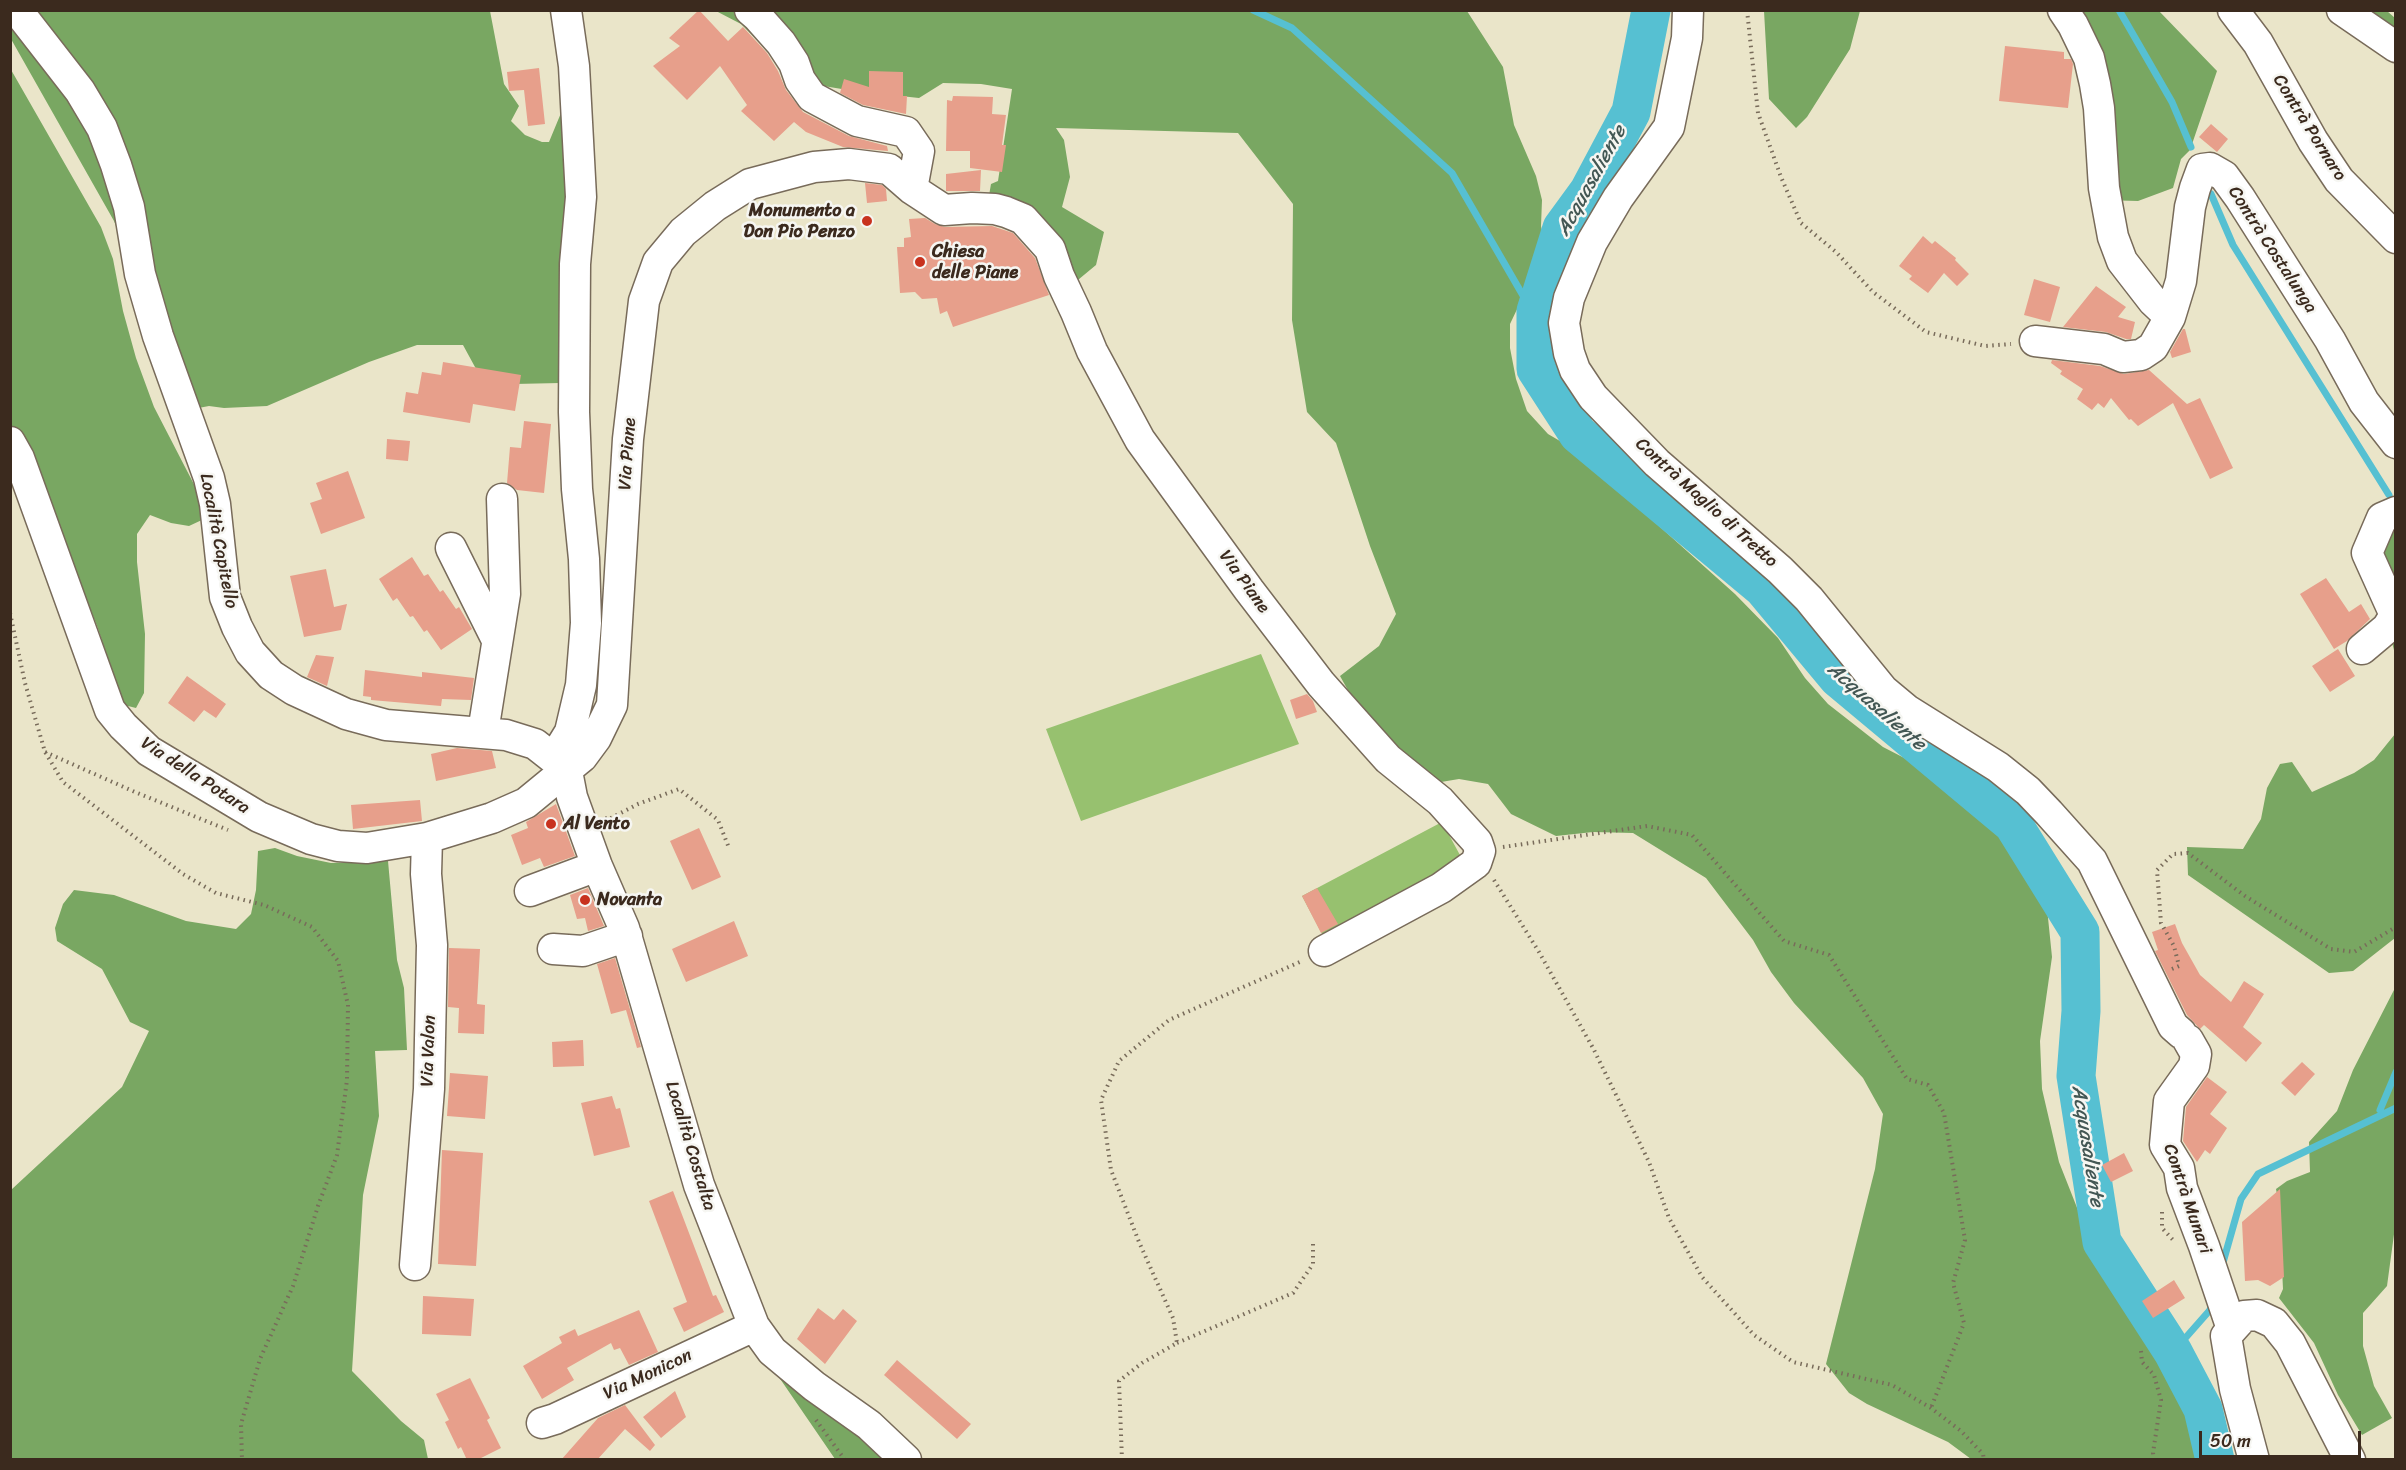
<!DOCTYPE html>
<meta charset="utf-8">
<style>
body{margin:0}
#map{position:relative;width:2406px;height:1470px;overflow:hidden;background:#eae5c9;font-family:Sriracha,sans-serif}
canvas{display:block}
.frame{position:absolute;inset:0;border:12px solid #3b2a1e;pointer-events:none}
.scale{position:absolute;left:2199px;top:1431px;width:162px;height:27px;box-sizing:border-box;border:3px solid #3b2a1e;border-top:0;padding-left:8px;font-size:18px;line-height:21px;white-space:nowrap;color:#3b2a1e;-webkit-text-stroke:4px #f6f6f2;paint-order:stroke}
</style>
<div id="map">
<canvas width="2406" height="1470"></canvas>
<div class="frame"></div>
<div class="scale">50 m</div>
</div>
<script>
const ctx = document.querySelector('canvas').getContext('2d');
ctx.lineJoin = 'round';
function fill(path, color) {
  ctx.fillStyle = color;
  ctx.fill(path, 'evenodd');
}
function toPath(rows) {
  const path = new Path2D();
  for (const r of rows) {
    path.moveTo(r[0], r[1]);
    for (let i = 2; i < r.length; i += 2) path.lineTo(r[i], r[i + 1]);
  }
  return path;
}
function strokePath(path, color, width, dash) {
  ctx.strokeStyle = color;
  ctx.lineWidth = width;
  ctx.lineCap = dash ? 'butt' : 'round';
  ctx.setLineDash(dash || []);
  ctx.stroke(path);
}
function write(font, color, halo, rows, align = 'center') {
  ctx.font = font + ' Sriracha,sans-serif';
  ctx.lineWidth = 5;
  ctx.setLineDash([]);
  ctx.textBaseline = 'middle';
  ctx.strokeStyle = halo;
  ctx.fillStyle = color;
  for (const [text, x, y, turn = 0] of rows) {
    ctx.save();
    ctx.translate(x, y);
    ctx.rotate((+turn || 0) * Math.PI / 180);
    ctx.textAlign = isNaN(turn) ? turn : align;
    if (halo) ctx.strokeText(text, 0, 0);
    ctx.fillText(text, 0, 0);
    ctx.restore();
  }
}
const green = toPath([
 [1261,654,1299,744,1081,821,1046,729],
 [1442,822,1467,868,1328,945,1302,896]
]);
const forest = toPath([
 [11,11,490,11,504,84,519,106,511,121,525,135,542,142,549,142,561,113,567,191,560,383,514,384,481,378,463,345,417,345,369,362,267,406,224,408,209,406,172,413,127,254,114,221,11,39],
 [716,11,1467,11,1503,67,1514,125,1536,176,1542,200,1541,226,1545,247,1540,261,1510,324,1510,348,1516,379,1527,411,1548,434,1577,451,1605,475,1659,526,1735,594,1778,638,1805,678,1828,704,1883,747,1945,779,1999,824,2036,875,2047,908,2052,957,2040,1041,2042,1089,2059,1162,2087,1233,2108,1269,2190,1395,2202,1429,2207,1459,1971,1459,1948,1442,1867,1404,1849,1393,1826,1364,1875,1169,1883,1114,1863,1078,1794,1003,1771,972,1753,940,1706,878,1633,833,1593,832,1556,836,1511,814,1488,784,1459,779,1435,783,1410,762,1354,701,1340,676,1379,646,1396,614,1370,546,1336,443,1307,412,1292,320,1293,204,1238,133,1056,128,1064,140,1070,177,1062,207,1104,232,1096,265,1061,294,1035,249,1016,231,986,213,991,184,998,181,1012,89,981,84,943,83,919,98,854,91,799,82,741,24],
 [1764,11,1860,11,1850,49,1807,117,1796,128,1769,99],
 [2051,11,2159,11,2217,71,2190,150,2181,159,2173,188,2138,201,2102,200,2097,112],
 [2350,11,2387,11,2395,18,2395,37],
 [10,68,101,227,113,259,123,311,136,358,154,407,200,496,204,519,189,526,171,523,150,515,137,534,137,562,145,634,144,693,136,708,124,705,97,626,26,445,11,429],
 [2395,522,2395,654,2373,569],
 [2395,734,2395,938,2353,971,2329,973,2188,875,2187,847,2243,849,2261,819,2267,788,2280,764,2292,762,2312,792,2354,773,2374,760],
 [275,848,297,856,331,863,388,861,397,960,404,988,407,1050,375,1051,379,1116,363,1195,352,1371,401,1421,424,1440,428,1459,11,1460,11,1190,122,1087,149,1031,130,1022,102,969,57,941,55,928,63,904,74,890,114,895,186,921,236,929,251,914,256,890,258,851],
 [2395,988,2395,1227,2387,1286,2363,1313,2363,1346,2374,1386,2392,1418,2362,1435,2338,1395,2314,1343,2279,1298,2283,1289,2279,1205,2276,1189,2287,1181,2310,1172,2309,1142,2337,1111,2353,1070],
 [772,1367,890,1459,835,1459]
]);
const stream = toPath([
 [1253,10,1292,28,1452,173,1536,318],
 [2119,10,2172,102,2191,147],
 [2211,194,2233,245,2389,495],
 [2380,1110,2396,1072],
 [2222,1266,2241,1199,2258,1174,2396,1108],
 [2173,1352,2210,1310,2212,1303]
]);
const river = toPath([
 [1651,10,1631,112,1589,191,1562,228,1536,311,1536,369,1578,434,1763,588,1838,678,2013,824,2080,932,2081,1011,2076,1076,2102,1242,2173,1352,2203,1409,2215,1460]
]);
const building = toPath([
 [699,10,728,41,743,27,767,53,778,71,786,90,803,112,849,136,887,146,888,151,843,147,806,132,794,122,774,141,741,111,747,105,720,66,687,100,653,66,680,46,669,38],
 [2005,46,2064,52,2064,59,2071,59,2073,64,2068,108,1999,101],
 [539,68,545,124,528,126,524,90,509,91,507,72],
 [869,71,903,72,903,96,907,96,906,114,863,105,840,93,844,79,869,87],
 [953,96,993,97,992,114,1006,115,1002,145,1006,145,1002,172,970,168,970,151,946,151,947,100,952,101],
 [2211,124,2228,139,2217,152,2199,137],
 [981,170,980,191,946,191,946,174],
 [865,183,882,185,886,189,887,201,867,203],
 [925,218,935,224,945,227,992,226,1013,233,1035,258,1049,295,953,327,947,311,940,314,937,298,922,299,915,292,900,293,897,247,904,247,904,238,911,237,909,219],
 [1923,236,1932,244,1935,241,1956,258,1955,260,1969,274,1957,286,1944,273,1928,293,1909,279,1912,276,1899,266],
 [2034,279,2060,287,2050,322,2024,315],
 [2096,286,2126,307,2118,317,2135,322,2131,339,2126,339,2106,332,2063,327],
 [2183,329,2185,329,2191,352,2172,358,2170,352],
 [2052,360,2100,366,2124,374,2149,370,2187,404,2200,398,2233,468,2210,479,2173,403,2138,426,2131,419,2129,420,2111,398,2104,408,2098,403,2092,410,2077,399,2083,389,2060,374,2062,371,2051,363],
 [443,362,521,375,515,411,473,404,470,423,403,412,406,392,418,394,422,372,441,375],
 [524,421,551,424,544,493,517,490,507,483,510,447,521,448],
 [387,439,410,441,408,461,386,459],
 [348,471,365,518,321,534,310,503,322,499,316,483],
 [412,557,424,576,428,574,440,592,443,590,456,609,459,607,472,629,441,650,427,630,424,632,413,616,410,617,397,598,393,601,379,579],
 [326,569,334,607,347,604,341,630,304,637,290,576],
 [2326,578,2349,612,2361,604,2370,619,2347,641,2334,649,2300,594],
 [2338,649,2355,676,2330,692,2312,666],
 [316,655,334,657,327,686,307,677],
 [365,670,422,677,422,672,474,678,471,700,442,699,441,706,371,700,371,697,363,696],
 [187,676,226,704,216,718,204,710,194,722,168,703],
 [1307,694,1313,701,1317,712,1296,719,1290,700],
 [457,748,492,751,496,768,436,781,431,754],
 [420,800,422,821,353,829,351,805],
 [556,804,575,856,544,867,540,858,522,865,511,835,528,828,526,822],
 [699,828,721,877,692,890,670,841],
 [588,888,604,926,588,931,585,918,577,919,570,895],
 [1317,888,1338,924,1321,933,1302,896],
 [734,921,748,956,686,982,672,949],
 [2175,924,2182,943,2200,975,2231,1002,2244,981,2264,994,2243,1027,2262,1043,2246,1062,2204,1025,2200,1029,2187,1015,2155,951,2158,950,2152,932],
 [449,948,480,949,477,1004,485,1005,484,1034,458,1033,459,1008,448,1007],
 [615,958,641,1047,637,1048,626,1010,611,1014,597,964],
 [583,1040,584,1066,553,1067,552,1042],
 [2302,1062,2315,1074,2295,1096,2281,1083],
 [450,1073,488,1076,485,1119,447,1116],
 [2207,1077,2227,1092,2210,1114,2227,1128,2210,1154,2205,1150,2197,1162,2183,1141,2186,1107],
 [612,1096,616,1109,620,1108,630,1147,594,1156,581,1103],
 [442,1150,483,1153,476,1266,438,1264],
 [2124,1153,2133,1171,2111,1182,2102,1165],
 [2280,1189,2284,1277,2270,1286,2258,1280,2245,1281,2242,1222],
 [673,1191,713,1296,716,1295,724,1312,684,1332,673,1308,687,1302,649,1201],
 [2174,1280,2185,1298,2153,1318,2142,1301],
 [423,1296,474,1299,471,1336,422,1334],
 [818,1308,834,1320,843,1309,857,1321,825,1364,797,1339],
 [639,1310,658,1352,629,1365,620,1348,614,1350,611,1343,567,1368,574,1380,542,1399,523,1366,562,1343,559,1337,575,1329,578,1336],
 [897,1360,971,1424,957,1439,884,1375],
 [470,1378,490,1418,487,1420,501,1448,477,1460,467,1460,461,1447,458,1449,445,1422,449,1420,436,1394],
 [675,1391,686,1417,661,1438,643,1417],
 [625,1405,655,1445,650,1451,625,1429,597,1460,561,1460,598,1418]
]);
const path = toPath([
 [1747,10,1758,113,1781,177,1801,223,1836,252,1873,292,1926,332,1985,346,2011,344],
 [10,613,25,683,45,752,63,782,183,874,216,893,264,905,312,927,338,961,348,1005,347,1080,337,1155,318,1206,293,1286,260,1359,241,1424,242,1460],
 [45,752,135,792,228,830],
 [605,818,609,819,638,804,679,789,718,820,729,848],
 [1503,847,1647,826,1692,835,1784,941,1829,955,1907,1079,1928,1085,1944,1113,1965,1240,1953,1283,1964,1323,1931,1408],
 [1494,880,1539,952,1593,1048,1649,1162,1669,1218,1702,1277,1754,1335,1793,1362,1892,1385,1931,1408,1961,1431,1983,1454,1984,1460],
 [2172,969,2179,966,2174,946,2161,923,2157,870,2173,854,2188,853,2245,896,2331,949,2354,952,2396,927],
 [2162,1212,2162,1228,2174,1241],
 [1177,1343,1293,1293,1313,1264,1313,1241],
 [2141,1351,2142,1362,2154,1375,2161,1400,2153,1453,2154,1460],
 [816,1420,845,1460],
 [1122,1460,1119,1381,1142,1363,1177,1343,1173,1318,1139,1242,1111,1170,1101,1100,1119,1061,1169,1020,1302,961]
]);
const minor = toPath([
 [17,10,80,91,102,128,116,165,129,207,140,274,158,336,209,478,215,504,225,597,237,627,250,652,271,675,294,690,346,714,386,725,506,735,535,744,563,766,567,771,572,797,597,866,624,928,699,1185,754,1326,772,1351,814,1386,869,1425,906,1460],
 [750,10,757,16,781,43,794,63,800,80,812,97,857,121,906,132,919,151,912,189],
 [1688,10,1687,38,1669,127,1618,198,1592,242,1569,298,1564,323,1569,353,1575,370,1593,397,1657,463,1780,570,1809,599,1883,690,1907,710,1998,767,2028,791,2049,813,2092,861,2173,1026,2181,1033],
 [2063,10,2073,25,2089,58,2095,84,2099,108,2104,188,2113,237,2122,261,2153,301,2170,317],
 [2233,10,2258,43,2313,141,2339,180,2396,238],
 [2342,10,2396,47],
 [2035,341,2104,349,2123,357,2141,355,2153,347,2170,317,2181,281,2190,207,2195,188,2202,169,2210,168,2224,176,2240,198,2330,340,2364,402,2396,443],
 [10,442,19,458,110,710,123,726,149,751,259,817,311,839,338,846,367,848,427,838,492,818,526,803,582,757,596,738,612,705,628,439,644,301,658,262,683,232,715,206,750,184,814,167,849,164,889,169,912,189,944,210,972,208,995,209,1006,212,1023,219,1050,249,1059,276,1076,312,1092,351,1140,440,1249,590,1321,684,1388,759,1440,801,1477,842,1480,851,1476,863,1441,888,1324,951],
 [451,548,497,640],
 [2362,649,2387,628,2395,615,2367,553,2382,518,2396,512],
 [483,732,505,594,502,499],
 [554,758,570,732,581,685,586,623,584,559,577,489,574,412,575,264,581,197,574,66,566,10],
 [530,891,597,866],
 [553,949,583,951,627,936],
 [2188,1040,2196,1054,2194,1066,2169,1101,2165,1145,2179,1168,2182,1188,2204,1246,2232,1329],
 [415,1265,429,1089,430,1039,432,945,426,874,427,838],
 [542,1423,555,1419,754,1326],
 [2254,1460,2235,1389,2226,1336,2244,1316,2257,1315,2274,1323,2290,1343,2350,1460]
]);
const markers = [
 [867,221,6,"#c8321e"],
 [920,262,6,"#c8321e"],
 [551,824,6,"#c8321e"],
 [585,900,6,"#c8321e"]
];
const streetNames = [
 ["Contrà Pornaro",2309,128,58],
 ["Contrà Costalunga",2272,250,57],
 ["Via Piane",628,454,-86],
 ["Contrà Maglio di Tretto",1706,503,42],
 ["Località Capitello",218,541,79],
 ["Via Piane",1244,582,54],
 ["Via della Potara",195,776,33],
 ["Via Valon",429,1051,-88],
 ["Località Costalta",690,1146,73],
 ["Contrà Munari",2187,1199,71],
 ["Via Monicon",648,1375,-25]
];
const poiNames = [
 ["Monumento a",855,211,"right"],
 ["Don Pio Penzo",855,232,"right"],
 ["Chiesa",932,252],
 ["delle Piane",932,273],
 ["Al Vento",563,824],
 ["Novanta",597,900]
];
const waterNames = [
 ["Acquasaliente",1592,181,-61],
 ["Acquasaliente",1876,707,41],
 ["Acquasaliente",2087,1146,81]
];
fill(green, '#97c16f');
fill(forest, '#79a762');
strokePath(stream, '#56c0d2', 7);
strokePath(river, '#56c0d2', 39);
fill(building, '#e79f8b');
strokePath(minor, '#786b5a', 33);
strokePath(path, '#786b5a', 4, [1.5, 4.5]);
strokePath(minor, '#fff', 30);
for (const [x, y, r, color] of markers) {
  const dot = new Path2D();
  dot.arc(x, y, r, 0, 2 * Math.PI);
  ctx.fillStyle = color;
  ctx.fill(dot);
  strokePath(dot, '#f6f6f2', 2);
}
write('18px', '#3b2a1e', '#f6f6f2', streetNames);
write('bold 18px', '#3b2a1e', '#f6f6f2', poiNames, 'left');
write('italic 20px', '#435754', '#f6f6f2', waterNames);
</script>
